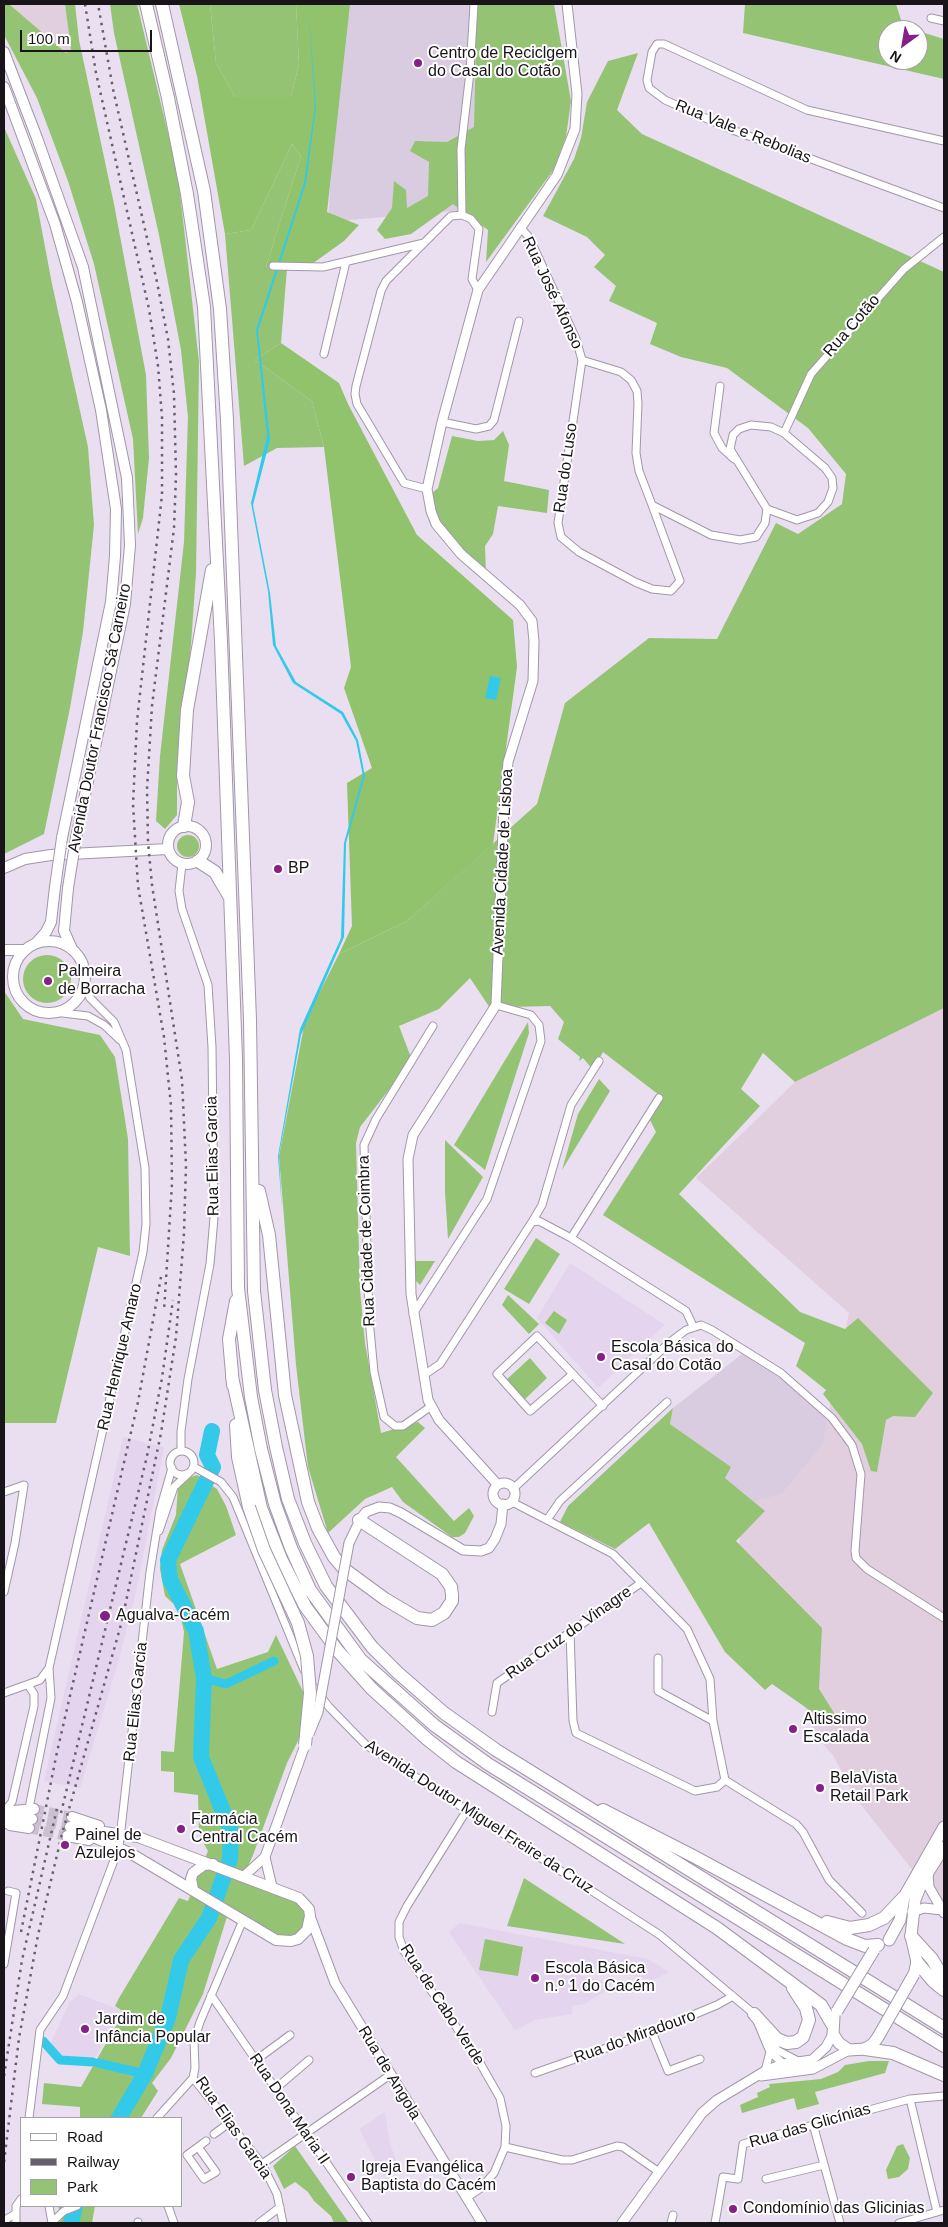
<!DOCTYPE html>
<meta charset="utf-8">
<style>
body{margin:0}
#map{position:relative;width:948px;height:2227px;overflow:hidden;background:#eadef1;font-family:Arial,sans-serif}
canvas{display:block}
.frame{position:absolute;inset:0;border:5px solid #18141a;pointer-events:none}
.legend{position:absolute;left:20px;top:2117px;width:162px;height:90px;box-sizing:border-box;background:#fff;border:1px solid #a3a1a3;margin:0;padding:6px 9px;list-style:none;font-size:15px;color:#18141a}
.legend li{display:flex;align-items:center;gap:10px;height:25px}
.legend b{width:25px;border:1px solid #a3a1a3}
.north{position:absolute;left:878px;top:20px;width:50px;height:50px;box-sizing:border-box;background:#fff;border:1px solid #a3a1a3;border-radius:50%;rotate:212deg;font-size:14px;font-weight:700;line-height:20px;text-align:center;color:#18141a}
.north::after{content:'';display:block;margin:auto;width:18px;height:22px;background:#862088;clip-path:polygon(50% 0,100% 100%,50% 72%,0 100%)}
.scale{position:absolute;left:20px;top:30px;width:132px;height:22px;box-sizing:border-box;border:2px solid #18141a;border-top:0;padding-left:6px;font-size:15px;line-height:18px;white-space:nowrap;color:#18141a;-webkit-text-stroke:4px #fff;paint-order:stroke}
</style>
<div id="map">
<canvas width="948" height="2227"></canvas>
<div class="frame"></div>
<ul class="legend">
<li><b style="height:6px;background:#fff"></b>Road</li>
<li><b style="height:6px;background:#67606b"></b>Railway</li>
<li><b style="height:14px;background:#95c374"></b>Park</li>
</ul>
<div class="north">N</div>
<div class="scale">100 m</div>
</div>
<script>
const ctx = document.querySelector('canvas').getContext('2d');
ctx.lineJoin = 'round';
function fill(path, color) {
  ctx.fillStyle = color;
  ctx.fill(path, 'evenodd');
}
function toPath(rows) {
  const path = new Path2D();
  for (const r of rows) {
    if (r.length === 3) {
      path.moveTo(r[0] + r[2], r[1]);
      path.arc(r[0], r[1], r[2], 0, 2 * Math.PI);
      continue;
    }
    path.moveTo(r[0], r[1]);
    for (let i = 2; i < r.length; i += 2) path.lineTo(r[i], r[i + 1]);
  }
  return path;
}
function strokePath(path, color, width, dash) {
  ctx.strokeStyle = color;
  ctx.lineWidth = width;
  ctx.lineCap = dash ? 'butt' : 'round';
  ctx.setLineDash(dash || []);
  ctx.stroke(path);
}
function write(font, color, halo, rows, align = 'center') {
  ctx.font = font + ' Arial,sans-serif';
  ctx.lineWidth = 4;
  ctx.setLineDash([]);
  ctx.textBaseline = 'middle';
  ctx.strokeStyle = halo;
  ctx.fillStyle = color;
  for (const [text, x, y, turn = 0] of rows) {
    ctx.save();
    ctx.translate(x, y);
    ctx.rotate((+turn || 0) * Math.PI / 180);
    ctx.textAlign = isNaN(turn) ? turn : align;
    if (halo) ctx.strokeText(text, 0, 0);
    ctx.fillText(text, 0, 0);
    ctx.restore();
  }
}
const commercial = toPath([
 [341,4,487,4,472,209,328,222],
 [742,1354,793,1386,814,1403,847,1447,765,1511,725,1478,730,1467,670,1424,673,1408]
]);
const industrial = toPath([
 [9,4,65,4,71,51,66,53],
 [944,1008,944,1902,922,1882,855,1797,833,1755,818,1739,777,1642,733,1574,747,1503,781,1494,822,1445,849,1313,696,1178,795,1082]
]);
const built = toPath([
 [570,1263,665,1325,598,1388,537,1318],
 [123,1437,164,1447,137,1588,120,1656,80,1788,44,1781],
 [460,1923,648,1959,669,1972,653,1980,584,1966,582,1976,613,1983,609,1989,584,2004,572,2006,572,2014,535,2020,515,2030,449,1932],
 [79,1994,123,2011,94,2059,59,2055,50,2045,69,2003],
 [385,2112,390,2144,398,2166,383,2176,359,2129]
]);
const green = toPath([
 [4,4,9,4,66,53,71,50,65,4,75,4,79,40,114,204,146,375,149,458,143,518,138,534,133,439,94,264,68,181,37,98,4,35],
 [110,4,137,4,178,175,199,362,196,573,191,645,177,776,177,815,165,829,156,821,160,756,184,542,188,417,181,350,159,235,114,33],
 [210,4,296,4,299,64,291,97,235,97,216,63],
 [477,4,554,4,571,101,566,137,554,169,486,262,488,230,453,204,411,234,385,239,377,230,392,208,394,181,406,190,407,208,428,196,429,162,410,151,415,141,447,142,474,127],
 [745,4,896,4,903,26,914,30,888,30,888,60,918,60,918,31,944,39,944,79,743,33],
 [638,53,617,110,642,134,944,272,944,1008,795,1082,763,1053,741,1089,760,1106,679,1194,800,1312,845,1329,858,1318,933,1393,915,1417,893,1416,886,1420,877,1472,871,1471,862,1444,823,1394,826,1390,796,1366,805,1343,603,1215,656,1132,649,1118,663,1098,603,1052,593,1070,583,1058,579,1061,580,1057,558,1039,564,1022,550,1006,508,1007,492,1011,470,978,439,1009,399,1026,412,1060,360,1127,356,1143,360,1290,365,1343,381,1433,418,1422,425,1428,396,1457,454,1521,469,1508,474,1516,465,1533,459,1537,452,1537,403,1502,392,1487,365,1499,328,1533,308,1467,296,1365,279,1156,305,1021,339,954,407,921,537,804,565,703,649,638,717,639,776,523,798,534,842,504,846,474,808,428,727,368,681,357,650,344,657,323,609,301,616,286,594,267,605,255,587,237,543,216,574,159,581,138,587,102,608,61],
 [4,127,36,199,52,284,88,447,94,525,83,632,70,708,44,834,4,854],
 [292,144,301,156,266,267,287,268,281,343,255,360,312,401,324,447,277,448,244,466,225,234,251,230],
 [503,431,509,445,504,481,549,490,547,513,498,506,493,534,485,546,486,574,473,563,439,524,432,493,438,488,452,436,478,441,494,440],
 [188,846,11],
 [47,979,24],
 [4,991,23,1019,100,1035,115,1057,128,1139,130,1256,98,1247,56,1423,4,1423],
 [528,1022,529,1033,485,1170,454,1145],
 [599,1079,610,1091,562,1170,578,1114],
 [445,1140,483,1177,448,1239,445,1192],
 [536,1238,560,1254,529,1304,504,1289],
 [415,1261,435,1261,420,1285,416,1281],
 [508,1295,539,1324,529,1334,502,1305],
 [554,1311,567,1320,559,1334,545,1323],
 [530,1358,547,1378,523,1401,505,1381],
 [673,1408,670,1424,731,1467,725,1478,765,1511,736,1541,822,1628,819,1689,836,1716,831,1725,772,1684,765,1690,725,1652,649,1523,615,1549,560,1522,568,1506],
 [197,1475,217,1489,226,1506,236,1535,180,1564,217,1669,268,1652,276,1635,308,1702,301,1735,287,1763,253,1855,242,1880,295,1901,303,1908,305,1918,303,1927,295,1935,286,1938,278,1935,230,1907,203,1994,171,2058,152,2083,158,2091,141,2118,80,2118,80,2107,42,2104,44,2083,81,2087,124,2012,115,2006,119,1998,179,1898,188,1901,208,1851,199,1835,198,1795,174,1792,174,1772,161,1771,161,1751,174,1752,184,1632,179,1609,165,1596,160,1569,162,1550,176,1515,178,1486,185,1479],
 [524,1878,625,1944,507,1926],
 [485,1939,523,1947,518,1976,479,1970],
 [869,2061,889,2061,885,2073,815,2092,819,2104,797,2110,794,2098,742,2113,740,2105,758,2097,757,2093,770,2087,769,2084,821,2079,838,2072,845,2065],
 [903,2144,910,2158,908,2169,899,2177,888,2179,886,2170,897,2146],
 [295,2146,349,2223,334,2223,331,2216,314,2201,308,2192,295,2182,284,2189,273,2166],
 [58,2206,95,2206,92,2223,58,2223,62,2219]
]);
const forest = toPath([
 [179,4,210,4,216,63,235,97,291,97,299,64,296,4,350,4,327,212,359,225,344,241,305,269,266,267,301,156,292,144,251,230,225,234,197,76],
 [281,343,339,383,348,404,417,535,513,620,517,667,493,844,407,921,339,954,352,926,347,783,372,768,344,688,351,667,324,447,312,401,255,360]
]);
const water = toPath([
 [308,4,316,106,306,183,258,331,270,440,253,505,270,593,276,646,296,682,343,712,358,740,365,776,346,843,344,937,301,1035,279,1155,282,1210,278,1156,300,1029,341,938,344,843,363,776,356,741,341,714,293,683,273,645,268,591,251,503,267,436,256,330,304,183,315,106],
 [490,676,501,678,496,700,485,698]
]);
const canal = toPath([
 [204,1678,226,1684,274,1661],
 [43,2041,60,2060,93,2062],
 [98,2063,145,2074]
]);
const river = toPath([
 [119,2118,145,2074,168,2018,181,1960,209,1918,230,1859,231,1831,201,1757,204,1678,196,1631,170,1579,168,1560,213,1467,207,1455,212,1431],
 [71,2223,75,2206]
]);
const secondaryTunnel = toPath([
 [34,1809,72,1817],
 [32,1819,70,1827],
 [29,1828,67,1836]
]);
const minor = toPath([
 [931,18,944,21],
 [944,141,807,110,664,44,657,44,652,52,647,80,649,88,665,100,730,129,944,208],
 [462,215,461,149,470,72,474,4],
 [520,227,528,236,535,250,576,339,582,360,558,523,561,537,579,552,635,582,652,589,671,591,680,581,652,505],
 [273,266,323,267,424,243],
 [324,354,346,262],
 [582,360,621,372,631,380,637,391,638,403,636,453,639,471,652,505,711,535,740,540,756,537,765,523,767,509,730,449,733,435,739,429,751,425,771,427,784,433,825,468,832,478,833,488,828,502,818,513,797,520,767,509],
 [720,386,714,433,722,448,734,459],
 [442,422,476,429,489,426,494,420,519,321],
 [784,433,811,374,904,269,944,237],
 [427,489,404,483,357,404,355,394,356,386,381,291,386,281,451,216,462,215,471,219,479,229,472,279,478,290],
 [54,1012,88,1016,104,1025,120,1040],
 [532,1222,542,1205,571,1105,599,1061],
 [571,1238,659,1098],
 [413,1314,487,1199,541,1041,539,1025,531,1015,496,1005],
 [573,1374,530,1411,497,1374,537,1336,603,1406],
 [424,1375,440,1364,532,1222,539,1221,571,1238,686,1311,693,1326],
 [430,1407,403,1426,395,1426,384,1417,374,1372,369,1319,364,1145,376,1119,433,1026],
 [181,1451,181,1431,188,1379,210,1264,214,1218,212,1047,208,985,182,909,179,891,182,864],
 [182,1463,12],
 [194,1467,221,1482,233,1497,304,1670],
 [514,1488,670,1342,686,1330,701,1325,712,1330,781,1373,832,1418,852,1445,861,1474,855,1551,856,1558,867,1569,944,1618],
 [4,1492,24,1485,15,1543,4,1592],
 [512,1502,613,1554,687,1629,710,1679,713,1721,725,1780],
 [547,1520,560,1501,667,1402],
 [159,1531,174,1487,188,1474],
 [570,1631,573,1721,576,1733,695,1791,717,1787,725,1780],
 [658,1658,658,1691,713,1721],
 [311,1684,329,1707,366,1745,660,1935,754,2014,770,2052,785,2065],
 [4,1693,40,1680,49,1668,143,1252,146,1224,145,1168,126,1050,114,1022,90,998,84,986],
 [492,1712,497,1683,641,1583],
 [725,1780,796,1824,803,1832,829,1880,862,1913],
 [29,1808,51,1698,49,1668],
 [4,1811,12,1802,34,1706,34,1694,28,1685],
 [4,1964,16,1893,8,1891],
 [211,1995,368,2223],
 [652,2032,668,2071,700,2059],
 [769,2036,777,2050,800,2062],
 [256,2060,290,2035],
 [765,2071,770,2052],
 [535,2073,652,2032,717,2005,733,1996],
 [193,2078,262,2164,277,2194,283,2223],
 [275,2089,309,2060],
 [910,2099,937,2212],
 [29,2118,40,2030,63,1996,119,1847,150,1572,160,1510,172,1468],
 [157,2118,193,2078,195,2068,194,2041,200,2022,243,1920],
 [813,2124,840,2223],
 [214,2134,229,2123],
 [198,2147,216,2172,204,2179,187,2155,198,2147,206,2141],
 [505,2147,562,2160,572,2160,617,2146,623,2147,659,2172],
 [262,2164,390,2075],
 [766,2179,824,2165],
 [466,2198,481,2188,494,2173,505,2147,506,2126,500,2098,476,2056,404,1951,399,1937,399,1922,407,1906,467,1810],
 [49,2206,52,2223],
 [168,2206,174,2223],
 [5,2220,15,2214],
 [52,2222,64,2211,77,2206],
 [16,2223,16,2206,21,2199],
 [138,2223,138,2222],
 [259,2223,280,2207],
 [671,2223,673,2215],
 [715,2223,723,2177,738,2179,743,2144,910,2099,944,2096],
 [899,2223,944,2210]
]);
const tertiary = toPath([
 [504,1494,11],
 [498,1485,439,1420,428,1400,411,1294,408,1159,413,1135,496,1005,504,807,508,762,533,681,534,641,532,621,520,605,461,554,436,524,431,511,427,489,442,422,478,290,557,175,575,129,577,94,567,4],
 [349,1543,361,1518,366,1512,379,1507,390,1508,401,1513,463,1550,481,1551,489,1548,495,1539,501,1524,503,1504],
 [265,1857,272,1887],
 [928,1874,929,1887,944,1913],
 [244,1876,265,1857,305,1745],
 [912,1912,924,1908,942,1910],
 [310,1916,335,1983,482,2223],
 [761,2076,813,2069,849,2050],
 [622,2223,702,2113,717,2100,765,2071,783,2064,812,2060,826,2047,833,2034]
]);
const secondary = toPath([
 [4,52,37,138,83,267,127,478,130,545,125,604,76,838],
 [4,87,55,224,77,302,101,410,116,509,115,556,111,602,62,838],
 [187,845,19],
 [4,868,25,859,51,855,168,849],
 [68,888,64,931,72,949],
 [49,977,36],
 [37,942,46,932,51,922,55,887],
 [4,950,24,950],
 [4,1812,34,1809],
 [8,1814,32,1819],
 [72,1817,99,1826],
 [4,1823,23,1820],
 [10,1825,29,1828],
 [70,1827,138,1837,299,1898,309,1909,310,1916,307,1930,298,1939,291,1941,276,1940,130,1853,70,1827],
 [67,1836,89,1840],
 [193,1889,191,1879,193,1873,204,1865,213,1864]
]);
const primary = toPath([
 [889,1940,900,1920,904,1897,944,1827],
 [915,1971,917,1962,911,1936,915,1900,922,1882,944,1847],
 [834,2017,833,2034,839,2043,849,2050,865,2049,873,2044,878,2037]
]);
const trunk = toPath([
 [146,4,168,98,187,194,204,307,221,641,236,1059,238,1288,251,1397,261,1449,275,1504,291,1548,310,1590,361,1660,434,1725,488,1764,944,2046],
 [162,4,204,191,220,309,227,420,250,1020,254,1291,265,1390,276,1447,288,1499,305,1543,326,1586,372,1647,397,1672,444,1713,496,1750,944,2028],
 [184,826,188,802,183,776,187,710,212,570],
 [198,861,215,872,229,896],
 [259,1191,269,1235,285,1395,308,1502,318,1528,334,1557,344,1569,385,1599,417,1618,432,1620,444,1613,452,1601,452,1595,451,1587,442,1574,359,1520],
 [232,1377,261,1508,281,1559,305,1606,337,1650,372,1689,427,1739,456,1762,717,1928,821,2005,832,2024],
 [233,1385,229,1339,236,1301],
 [236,1425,238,1457,249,1507],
 [603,1810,693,1856,847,1939,865,1946,878,1945],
 [827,1922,850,1928,869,1925,884,1918,904,1897],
 [911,1936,932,1959,944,1979],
 [917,1962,933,1981,944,1990],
 [754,2014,777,2039,787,2043,796,2042,803,2037,809,2020,806,2008,793,1988],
 [865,2049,893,2053,944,2075]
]);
const rail = toPath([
 [85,4,96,73,149,309,158,366,162,417,162,495,137,721,133,804,138,886,164,1037,171,1106,172,1184,164,1311],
 [61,1813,147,1456,162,1378,173,1300],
 [21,1932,57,1752,138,1402,161,1277],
 [4,2076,22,1960,58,1804],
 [4,2162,19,2038,38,1935,62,1834,122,1621,161,1433,176,1337,184,1233,186,1165,182,1080,152,885,148,842,147,789,152,706,174,528,176,475,174,394,168,339,157,282,113,89,98,4]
]);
const tertiaryBridge = toPath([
 [309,1734,318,1712,349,1543]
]);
const secondaryBridge = toPath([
 [55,887,62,838],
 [68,888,76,838]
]);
const primaryBridge = toPath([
 [837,2011,874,1950],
 [878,2037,914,1974]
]);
const trunkBridge = toPath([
 [249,1507,264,1550,298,1623,307,1656,310,1693,305,1745]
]);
const markers = [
 [418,63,5,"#862088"],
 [278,869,5,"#862088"],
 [48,981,5,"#862088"],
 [601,1357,5,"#862088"],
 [105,1616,6,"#862088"],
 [793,1729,5,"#862088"],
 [820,1788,5,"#862088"],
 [181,1829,5,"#862088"],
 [65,1845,5,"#862088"],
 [535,1978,5,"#862088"],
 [85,2029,5,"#862088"],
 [351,2177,5,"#862088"],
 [733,2209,5,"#862088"]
];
const poiNames = [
 ["Centro de Reciclgem",428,54],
 ["do Casal do Cotão",428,72],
 ["BP",288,869],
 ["Palmeira",58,972],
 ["de Borracha",58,990],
 ["Escola Básica do",611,1348],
 ["Casal do Cotão",611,1366],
 ["Agualva-Cacém",116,1616],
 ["Altissimo",803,1720],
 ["Escalada",803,1738],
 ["BelaVista",830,1779],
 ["Retail Park",830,1797],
 ["Farmácia",191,1820],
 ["Central Cacém",191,1838],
 ["Painel de",75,1836],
 ["Azulejos",75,1854],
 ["Escola Básica",545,1969],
 ["n.º 1 do Cacém",545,1987],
 ["Jardim de",95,2020],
 ["Infância Popular",95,2038],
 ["Igreja Evangélica",361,2168],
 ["Baptista do Cacém",361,2186],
 ["Condomínio das Glicinias",743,2209]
];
const streetNames = [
 ["Rua Vale e Rebolias",743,132,22],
 ["Rua José Afonso",552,293,65],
 ["Rua Cotão",852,326,-49],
 ["Rua do Luso",566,468,-82],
 ["Avenida Doutor Francisco Sá Carneiro",100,718,-79],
 ["Avenida Cidade de Lisboa",503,862,-87],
 ["Rua Elias Garcia",213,1156,-91],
 ["Rua Cidade de Coimbra",367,1241,-92],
 ["Rua Henrique Amaro",120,1357,-77],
 ["Rua Cruz do Vinagre",569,1633,-35],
 ["Rua Elias Garcia",136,1702,-84],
 ["Avenida Doutor Miguel Freire da Cruz",479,1817,33],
 ["Rua de Cabo Verde",442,2005,57],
 ["Rua do Miradouro",635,2037,-20],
 ["Rua de Angola",389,2073,59],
 ["Rua Dona Maria II",289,2109,56],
 ["Rua das Glicínias",810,2126,-16],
 ["Rua Elias Garcia",233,2128,55]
];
fill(commercial, '#d9cce0');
fill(industrial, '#e1cfe0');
fill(built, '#e4d4ee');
fill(green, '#95c374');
fill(forest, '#91c26c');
fill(water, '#33caea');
strokePath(canal, '#33caea', 9);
strokePath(river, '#33caea', 16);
strokePath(secondaryTunnel, '#cac0d1', 10, [10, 5]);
strokePath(minor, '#a297a9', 9);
strokePath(tertiary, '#a297a9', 11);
strokePath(secondary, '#a297a9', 12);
strokePath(primary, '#a297a9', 13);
strokePath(trunk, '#a297a9', 14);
strokePath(minor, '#fff', 7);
strokePath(tertiary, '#fff', 9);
strokePath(secondary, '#fff', 10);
strokePath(primary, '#fff', 11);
strokePath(trunk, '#fff', 12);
strokePath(rail, '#67606b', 2.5, [2.5, 5]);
strokePath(tertiaryBridge, '#a297a9', 11, []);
strokePath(secondaryBridge, '#a297a9', 12, []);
strokePath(primaryBridge, '#a297a9', 13, []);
strokePath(trunkBridge, '#a297a9', 14, []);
strokePath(tertiaryBridge, '#fff', 9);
strokePath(secondaryBridge, '#fff', 10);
strokePath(primaryBridge, '#fff', 11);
strokePath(trunkBridge, '#fff', 12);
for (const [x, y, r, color] of markers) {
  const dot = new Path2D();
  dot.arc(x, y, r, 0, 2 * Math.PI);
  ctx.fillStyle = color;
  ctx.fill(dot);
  strokePath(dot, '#fff', 2);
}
write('16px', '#18141a', '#fff', poiNames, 'left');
write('16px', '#18141a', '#fff', streetNames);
</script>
